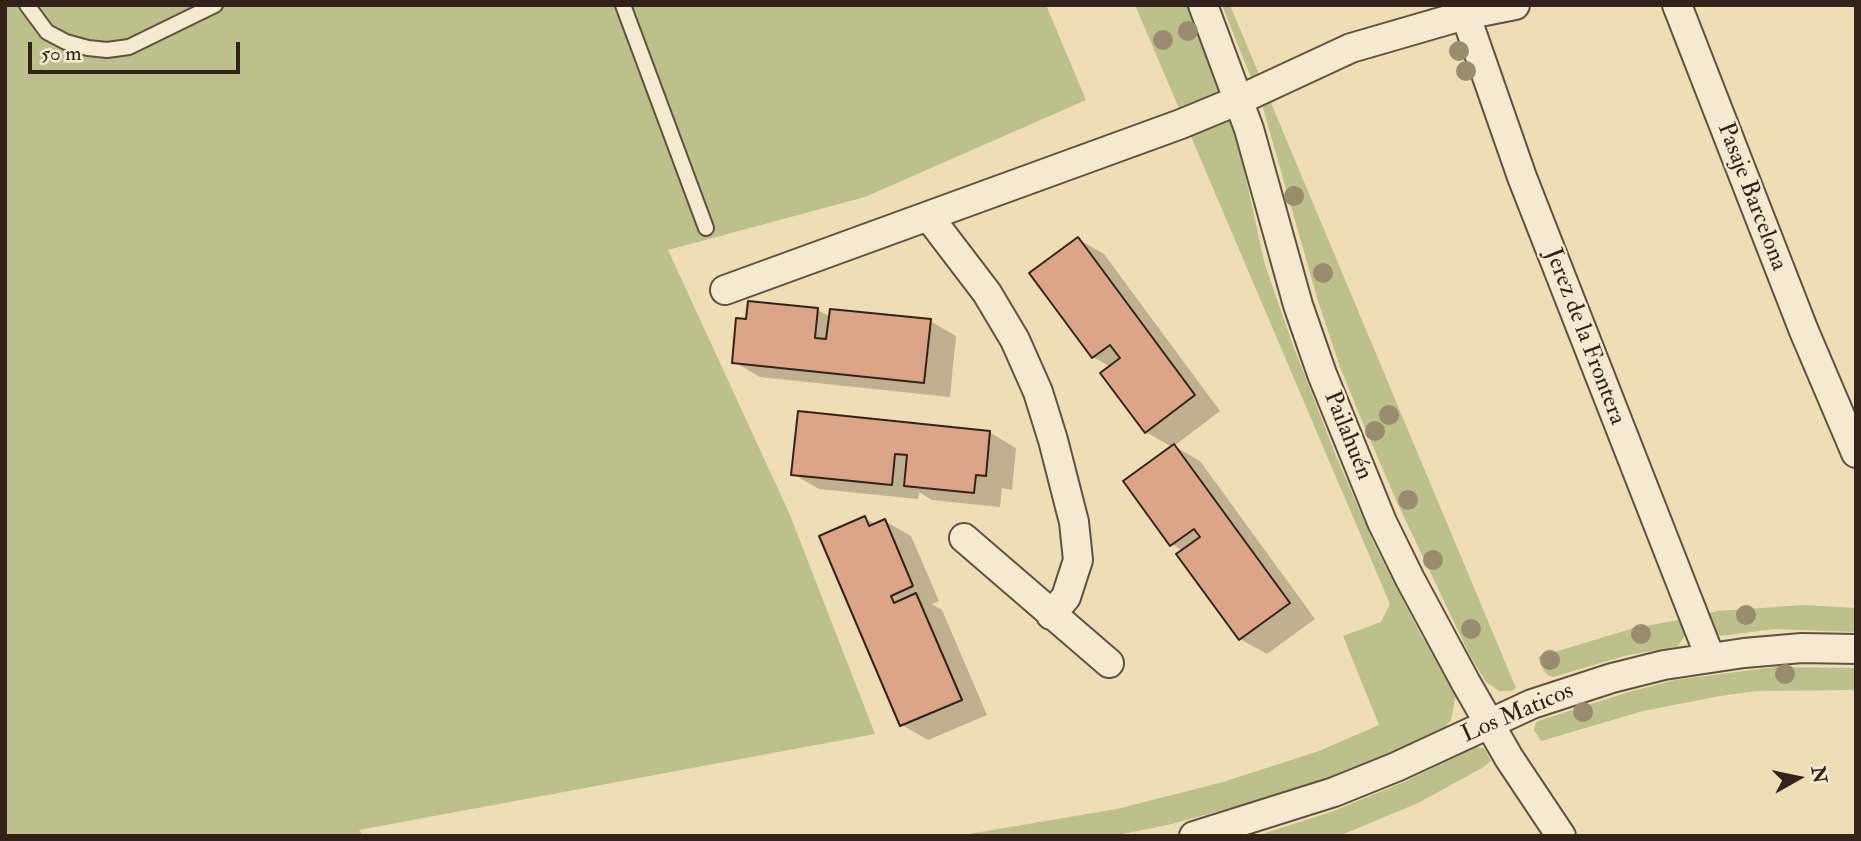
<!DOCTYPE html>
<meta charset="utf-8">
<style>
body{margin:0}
#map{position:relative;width:1861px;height:841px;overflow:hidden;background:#efddb5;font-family:"IM FELL Double Pica",serif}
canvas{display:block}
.frame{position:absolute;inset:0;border:7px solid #322219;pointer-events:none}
.north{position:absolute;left:1763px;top:743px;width:70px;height:70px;-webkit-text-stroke:5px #f5e9cf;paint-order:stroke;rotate:81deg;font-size:19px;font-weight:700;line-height:28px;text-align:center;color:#322219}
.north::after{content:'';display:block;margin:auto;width:24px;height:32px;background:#322219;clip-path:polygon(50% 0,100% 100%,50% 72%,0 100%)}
.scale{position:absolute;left:28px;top:42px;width:212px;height:32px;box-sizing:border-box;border:4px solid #322219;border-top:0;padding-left:9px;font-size:21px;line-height:24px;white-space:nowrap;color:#322219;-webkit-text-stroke:5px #f5e9cf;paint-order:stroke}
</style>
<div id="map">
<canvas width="1861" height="841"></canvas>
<div class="frame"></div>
<div class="north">N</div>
<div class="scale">50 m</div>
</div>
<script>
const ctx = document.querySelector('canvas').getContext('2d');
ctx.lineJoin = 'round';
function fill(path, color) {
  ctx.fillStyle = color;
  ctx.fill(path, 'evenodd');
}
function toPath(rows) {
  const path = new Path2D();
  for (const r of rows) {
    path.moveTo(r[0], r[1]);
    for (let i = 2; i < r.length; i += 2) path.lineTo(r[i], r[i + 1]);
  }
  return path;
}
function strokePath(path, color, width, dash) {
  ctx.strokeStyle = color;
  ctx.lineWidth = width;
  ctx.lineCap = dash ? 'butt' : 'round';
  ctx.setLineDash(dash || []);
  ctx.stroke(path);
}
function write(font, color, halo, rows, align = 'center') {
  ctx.font = font + ' "IM FELL Double Pica",serif';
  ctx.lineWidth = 5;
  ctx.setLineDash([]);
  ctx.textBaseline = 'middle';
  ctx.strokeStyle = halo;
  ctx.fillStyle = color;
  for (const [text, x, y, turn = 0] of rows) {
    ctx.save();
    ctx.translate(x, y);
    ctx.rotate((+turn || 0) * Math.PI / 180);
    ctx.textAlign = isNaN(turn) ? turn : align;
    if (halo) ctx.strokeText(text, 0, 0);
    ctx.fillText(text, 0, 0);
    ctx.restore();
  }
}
const green = toPath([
 [5,5,1046,5,1086,100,865,197,668,250,790,515,875,734,359,830,363,836,5,836],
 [1135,5,1186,5,1224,98,1238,142,1265,265,1294,348,1336,456,1374,544,1419,631,1436,659,1449,675,1456,693,1453,710,1451,720,1442,730,1397,752,1347,772,1274,796,1168,825,1112,836,957,836,1117,809,1223,782,1319,751,1379,725,1343,636,1381,622,1390,604],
 [1222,5,1230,5,1516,688,1511,691,1499,691,1486,682,1470,656,1396,500,1360,416,1340,367,1318,301,1263,108],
 [1804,605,1856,608,1856,632,1774,629,1721,636,1713,632,1703,615,1717,611],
 [1685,619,1687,627,1686,634,1678,646,1624,656,1553,677,1548,675,1544,671,1538,657,1634,628],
 [1775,667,1856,668,1856,690,1756,691,1720,696,1643,711,1541,741,1534,730,1536,722,1547,718,1629,692,1675,680],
 [1476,747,1484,748,1491,761,1482,768,1418,803,1339,836,1256,836,1331,812,1404,782]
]);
const shadow = toPath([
 [1078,239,1104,254,1220,411,1174,446,1200,461,1315,619,1267,654,1240,639,1183,551,1172,544,1172,447,1146,432,1111,367,1093,357],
 [817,310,831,317,930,321,956,336,950,397,760,377,734,362,747,321],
 [989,432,1016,448,1012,490,1002,488,1000,507,932,500,919,492,918,499,819,489,793,474],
 [865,518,876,525,885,521,911,536,939,601,932,604,942,610,987,715,928,740,902,725]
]);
const building = toPath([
 [1078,237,1195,395,1145,433,1100,373,1120,358,1110,345,1092,358,1029,273,1078,237],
 [748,301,818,308,815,338,826,339,830,309,931,319,924,383,732,363,736,318,746,319,748,301],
 [798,411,990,431,986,476,976,475,974,493,904,486,907,455,895,454,892,485,791,475,798,411],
 [1174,444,1290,603,1239,640,1176,554,1200,537,1194,529,1170,546,1123,481,1174,444],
 [865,516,869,526,885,519,913,586,891,596,894,603,916,593,962,700,900,726,819,536,865,516]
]);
const lane = toPath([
 [27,5,47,32,66,42,88,48,107,50,129,47,215,5],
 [623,5,706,228]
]);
const street = toPath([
 [1203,5,1249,129,1298,305,1322,374,1382,522,1410,579,1466,683,1509,758,1561,836],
 [1462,5,1522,177,1710,657],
 [1677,5,1804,331,1856,453],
 [929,217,987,293,1015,340,1038,392,1053,440,1074,522,1078,560,1066,597,1051,615],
 [725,290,1181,124,1239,100,1351,48,1465,15,1515,5],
 [964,538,1109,663],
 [1194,836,1334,792,1396,767,1532,704,1612,678,1664,665,1744,653,1802,648,1856,649]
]);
const trees = [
 [1188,31],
 [1163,40],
 [1459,51],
 [1466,71],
 [1294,196],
 [1323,273],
 [1389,415],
 [1375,431],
 [1408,500],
 [1433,560],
 [1746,615],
 [1471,629],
 [1641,634],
 [1550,660],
 [1785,674],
 [1583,712]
];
const streetNames = [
 ["Pasaje Barcelona",1751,197,69],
 ["Jerez de la Frontera",1584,337,69],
 ["Pailahuén",1347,436,68],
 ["Los Maticos",1518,714,-23]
];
fill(green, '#bcc08b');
fill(shadow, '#0003');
fill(building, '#dca587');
strokePath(building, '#322219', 2);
strokePath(lane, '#615140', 18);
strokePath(street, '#615140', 32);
strokePath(lane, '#f5e9cf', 14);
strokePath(street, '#f5e9cf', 28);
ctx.fillStyle = '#9a8c6f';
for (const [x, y] of trees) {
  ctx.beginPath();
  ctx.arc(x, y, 10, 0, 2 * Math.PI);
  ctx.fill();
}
write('24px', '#322219', '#f5e9cf', streetNames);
</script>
